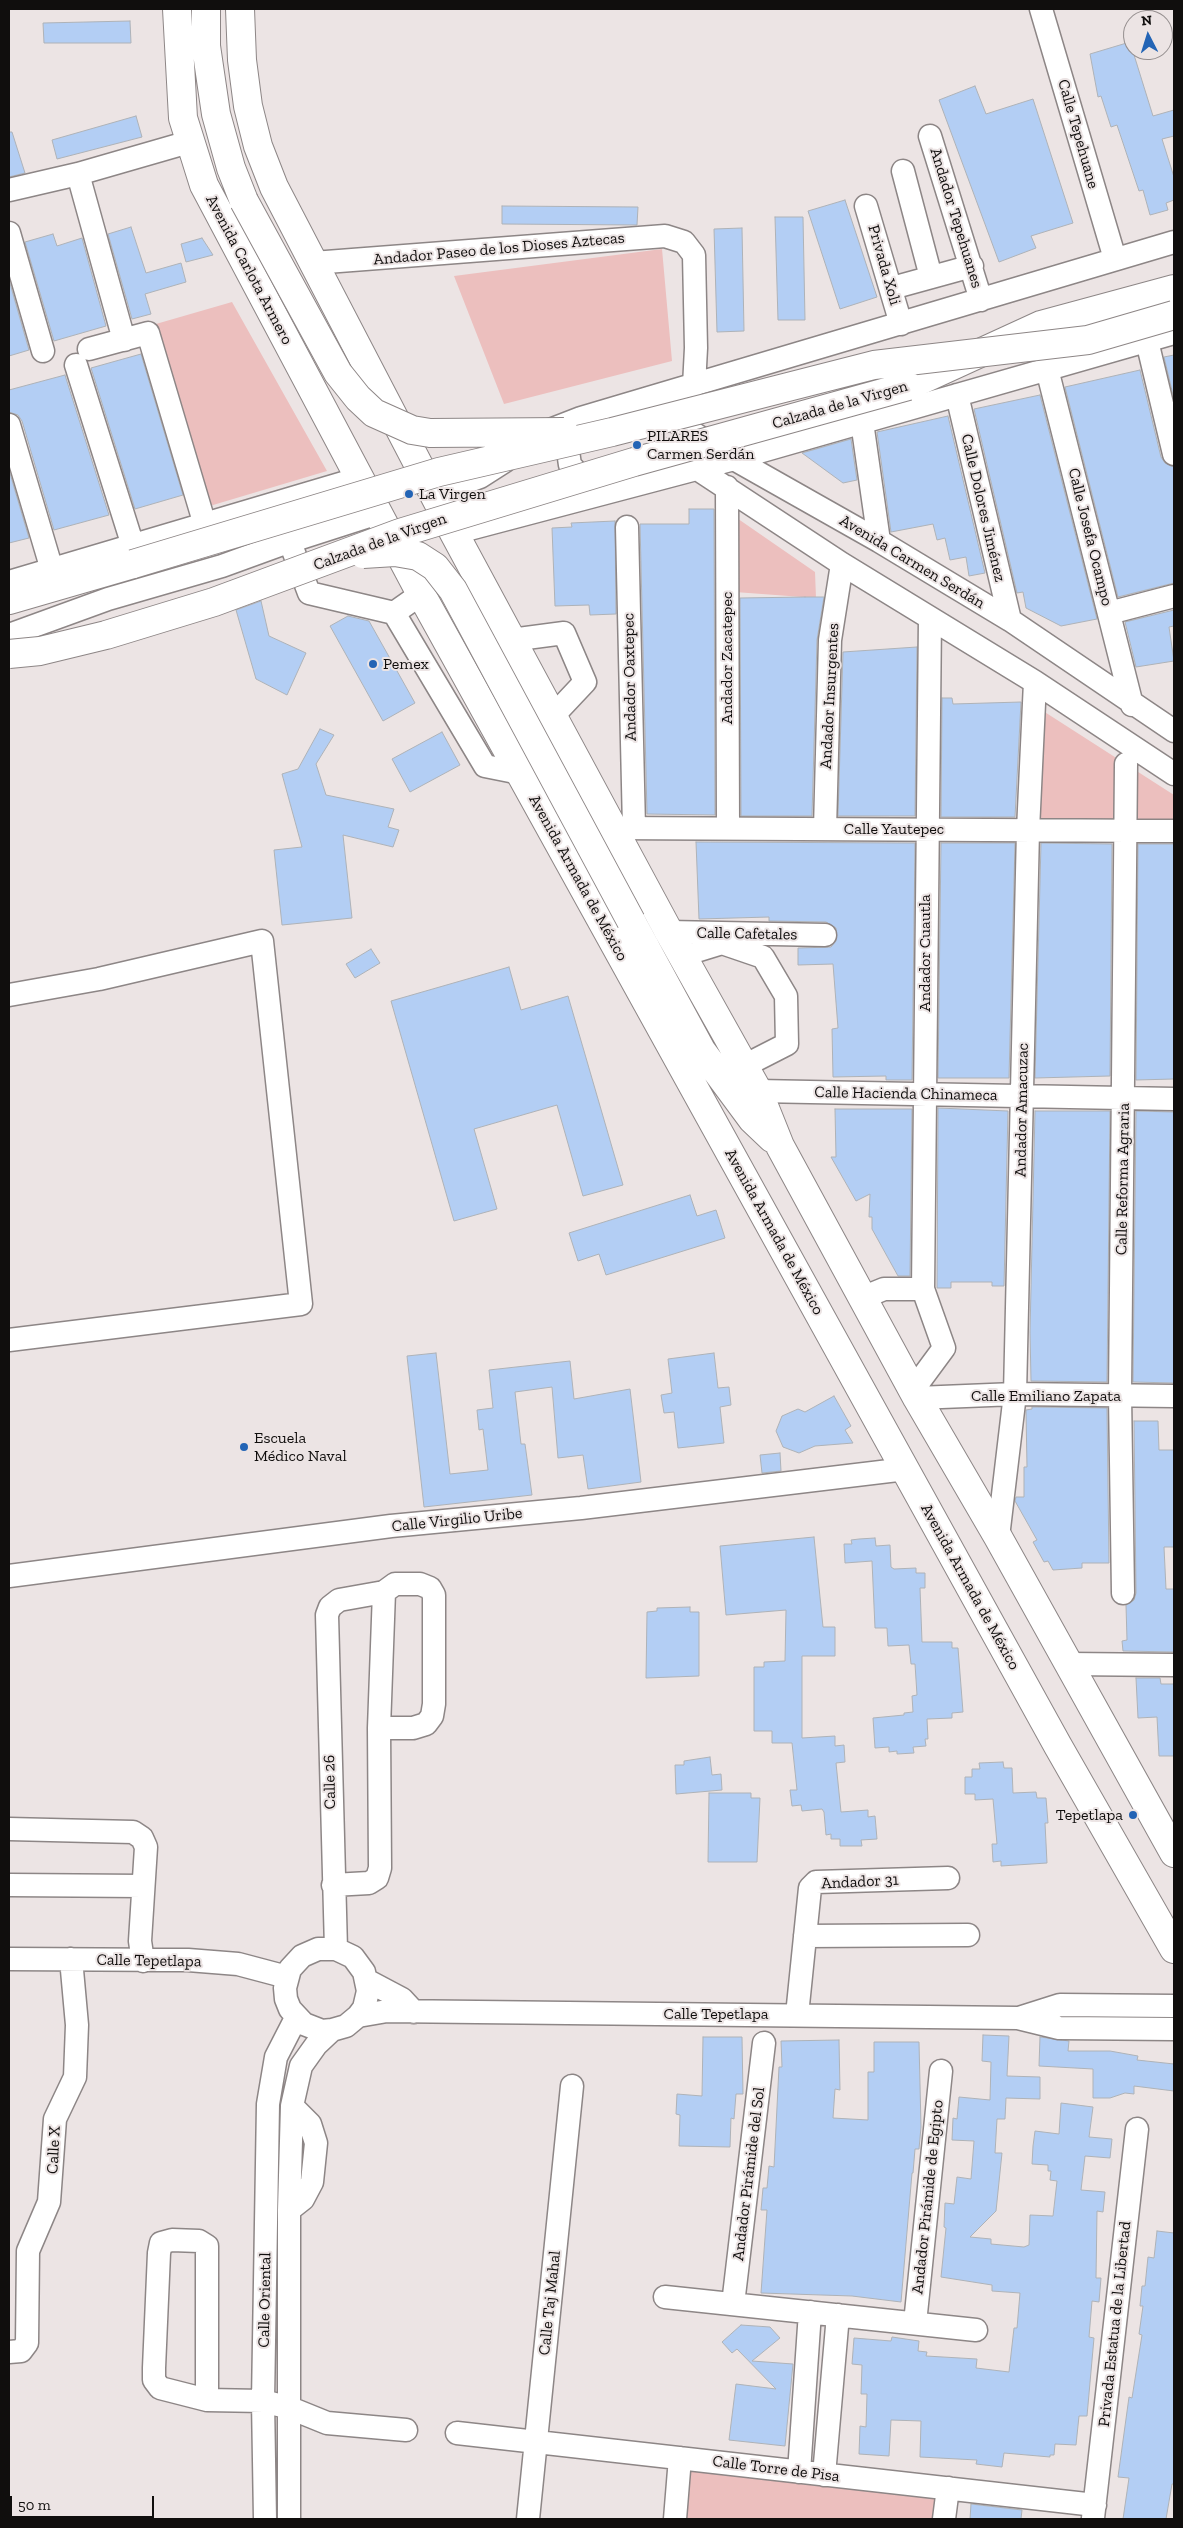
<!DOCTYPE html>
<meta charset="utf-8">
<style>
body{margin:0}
#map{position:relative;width:1183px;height:2528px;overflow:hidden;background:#ece4e4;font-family:"Zilla Slab",serif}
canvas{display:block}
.frame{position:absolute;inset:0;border:10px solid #100e0d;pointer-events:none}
.north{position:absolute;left:1123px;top:10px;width:50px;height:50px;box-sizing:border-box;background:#ece4e4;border:1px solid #948e8e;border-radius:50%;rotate:355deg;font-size:14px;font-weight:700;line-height:20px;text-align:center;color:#100e0d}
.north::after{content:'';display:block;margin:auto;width:18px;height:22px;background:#2364b5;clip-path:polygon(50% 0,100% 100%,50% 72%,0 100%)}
.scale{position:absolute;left:10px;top:2496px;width:144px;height:22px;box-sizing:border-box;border:2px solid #100e0d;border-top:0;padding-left:6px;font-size:15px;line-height:18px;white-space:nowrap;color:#100e0d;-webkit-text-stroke:4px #ece4e4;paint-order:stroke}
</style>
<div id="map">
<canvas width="1183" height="2528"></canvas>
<div class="frame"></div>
<div class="north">N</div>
<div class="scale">50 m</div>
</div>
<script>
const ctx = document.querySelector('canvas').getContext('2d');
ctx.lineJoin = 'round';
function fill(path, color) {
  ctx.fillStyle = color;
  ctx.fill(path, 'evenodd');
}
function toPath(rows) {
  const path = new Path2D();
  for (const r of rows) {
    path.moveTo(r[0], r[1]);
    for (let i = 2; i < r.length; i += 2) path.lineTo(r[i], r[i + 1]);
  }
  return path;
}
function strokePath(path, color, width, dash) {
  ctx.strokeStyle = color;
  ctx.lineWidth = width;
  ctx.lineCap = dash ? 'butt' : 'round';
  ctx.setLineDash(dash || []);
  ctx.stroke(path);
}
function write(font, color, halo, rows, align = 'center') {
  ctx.font = font + ' "Zilla Slab",serif';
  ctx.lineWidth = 4;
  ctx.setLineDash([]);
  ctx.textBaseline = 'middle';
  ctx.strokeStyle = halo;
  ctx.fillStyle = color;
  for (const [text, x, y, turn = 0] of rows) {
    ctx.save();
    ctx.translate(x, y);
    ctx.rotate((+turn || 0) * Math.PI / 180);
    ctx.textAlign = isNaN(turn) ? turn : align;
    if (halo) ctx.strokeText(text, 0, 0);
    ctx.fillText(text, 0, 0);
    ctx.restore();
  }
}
const green = toPath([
 [662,249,672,361,504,404,454,276],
 [232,302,327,471,203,508,149,326],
 [731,514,815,572,816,598,735,592],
 [1040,709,1174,795,1174,823,1035,826],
 [690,2468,941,2487,938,2519,685,2519]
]);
const building = toPath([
 [130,21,131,43,44,43,43,23,130,21],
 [1130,42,1153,116,1174,110,1174,136,1162,139,1174,177,1174,200,1166,203,1168,210,1150,215,1143,190,1139,191,1117,125,1111,127,1101,96,1098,97,1090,54,1130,42],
 [975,86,986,114,1033,99,1073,223,1031,236,1036,248,999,262,939,100,975,86],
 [136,116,142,137,57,159,52,140,136,116],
 [9,132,12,132,25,173,9,177,9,132],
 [845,200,877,297,840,309,808,211,845,200],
 [502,206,638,207,637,225,502,224,502,206],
 [775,217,803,217,805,320,778,320,775,217],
 [131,227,146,273,181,263,186,282,145,294,151,314,132,319,108,234,131,227],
 [742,228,744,331,717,332,714,229,742,228],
 [53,234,57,246,82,238,106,326,54,341,25,242,53,234],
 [202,238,213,255,186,262,181,244,202,238],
 [9,280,29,350,9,356,9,280],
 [141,354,183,495,135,509,91,368,141,354],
 [1174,355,1174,399,1164,357,1174,355],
 [1140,370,1161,457,1165,463,1174,467,1174,583,1118,597,1065,387,1140,370],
 [65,375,109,515,54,530,22,421,18,415,9,412,9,390,65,375],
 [1040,395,1097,619,1061,626,1026,608,1023,592,1017,593,974,409,1040,395],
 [948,416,985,573,969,576,966,557,950,560,945,538,937,540,933,524,891,532,877,432,948,416],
 [851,439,857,480,843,483,802,453,851,439],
 [9,470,29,538,9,543,9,470],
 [689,509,714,509,715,815,647,814,640,524,689,524,689,509],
 [615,521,616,614,590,615,589,605,555,606,552,528,572,527,571,523,615,521],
 [805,597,824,597,817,640,812,816,741,816,740,598,805,597],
 [261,601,269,636,306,653,287,695,256,679,236,610,261,601],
 [1174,610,1174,626,1169,627,1174,661,1136,667,1125,622,1174,610],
 [348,616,369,621,415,703,383,721,330,626,348,616],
 [917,647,915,816,838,816,843,652,917,647],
 [942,698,952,698,953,704,1021,702,1015,817,941,817,942,698],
 [320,729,334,735,316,764,326,795,394,809,388,827,399,830,393,847,343,835,352,918,282,925,274,850,302,847,282,774,298,769,320,729],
 [442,732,460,765,410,792,392,759,442,732],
 [696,842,915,843,912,1080,886,1080,886,1076,833,1077,832,1029,838,1028,833,964,798,965,798,948,831,947,836,941,836,928,826,922,769,921,769,917,699,919,696,842],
 [941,843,1015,843,1009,1078,938,1078,941,843],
 [1041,843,1112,844,1110,1076,1035,1078,1041,843],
 [1138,844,1174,844,1174,1079,1136,1080,1138,844],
 [371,949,380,963,355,978,346,964,371,949],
 [509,967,521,1010,568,996,623,1185,583,1196,557,1105,474,1129,497,1209,454,1221,391,1001,509,967],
 [938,1108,1008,1111,1004,1286,992,1286,992,1282,951,1282,951,1288,937,1288,938,1108],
 [835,1109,912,1109,910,1276,898,1276,872,1229,872,1217,869,1217,870,1194,856,1201,831,1157,836,1157,835,1109],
 [1035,1111,1110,1111,1107,1382,1031,1381,1030,1332,1035,1111],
 [1136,1111,1174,1112,1174,1383,1133,1382,1136,1111],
 [690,1195,697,1216,716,1210,725,1238,606,1275,599,1254,578,1261,569,1233,690,1195],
 [436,1353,450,1474,488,1470,483,1429,479,1430,477,1410,493,1408,489,1370,570,1361,574,1399,630,1389,641,1482,588,1489,583,1455,558,1458,552,1387,515,1392,521,1444,525,1444,532,1495,424,1507,407,1356,436,1353],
 [714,1353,718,1388,729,1387,731,1405,720,1407,724,1443,678,1448,674,1412,664,1413,661,1395,672,1393,668,1359,714,1353],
 [834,1396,851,1426,845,1430,853,1443,815,1446,799,1453,783,1447,776,1431,782,1416,798,1409,805,1412,834,1396],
 [1032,1407,1107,1408,1109,1563,1082,1563,1082,1568,1053,1570,1048,1561,1044,1562,1033,1542,1037,1540,1015,1501,1016,1497,1024,1497,1024,1467,1027,1467,1026,1412,1026,1410,1032,1409,1032,1407],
 [1134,1421,1158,1421,1159,1450,1174,1450,1174,1547,1164,1547,1166,1589,1174,1589,1174,1652,1123,1651,1122,1641,1127,1640,1126,1605,1134,1600,1136,1593,1134,1421],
 [780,1453,781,1471,762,1473,760,1455,780,1453],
 [814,1537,823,1627,835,1627,835,1656,802,1656,802,1738,835,1736,835,1746,844,1745,845,1762,836,1763,841,1812,868,1810,868,1817,875,1816,877,1839,861,1840,862,1846,840,1846,840,1839,831,1839,831,1834,826,1835,824,1812,822,1809,802,1811,801,1805,792,1806,790,1790,797,1790,792,1743,772,1743,772,1731,754,1731,754,1667,764,1667,764,1662,785,1661,786,1610,726,1615,720,1546,814,1537],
 [875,1538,876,1546,890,1545,891,1567,894,1569,916,1568,916,1573,925,1573,925,1588,920,1588,922,1642,952,1642,952,1648,958,1648,963,1712,952,1713,952,1718,927,1719,928,1739,925,1739,926,1746,913,1747,914,1753,897,1754,897,1751,889,1752,889,1747,875,1748,873,1718,904,1715,904,1713,913,1712,912,1696,917,1695,915,1664,911,1664,909,1645,888,1646,887,1628,875,1628,872,1561,845,1563,844,1544,852,1544,851,1540,859,1539,875,1538],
 [690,1607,690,1612,699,1612,699,1676,646,1678,647,1612,657,1611,657,1608,690,1607],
 [1136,1678,1160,1678,1161,1684,1174,1684,1174,1756,1159,1756,1157,1717,1138,1718,1136,1678],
 [710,1757,712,1775,721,1774,722,1790,676,1794,675,1765,684,1765,684,1761,710,1757],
 [1003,1762,1004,1768,1012,1768,1013,1793,1036,1792,1037,1798,1046,1798,1048,1823,1045,1823,1047,1863,1001,1866,1001,1861,993,1862,992,1844,997,1844,993,1799,975,1800,975,1794,965,1794,965,1777,972,1777,972,1769,980,1769,979,1763,1003,1762],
 [709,1793,751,1793,751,1798,760,1798,757,1862,708,1862,709,1793],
 [983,2035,1009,2036,1007,2076,1040,2077,1040,2099,1006,2098,1005,2119,997,2119,995,2153,1002,2153,996,2211,970,2237,991,2239,991,2244,1024,2247,1029,2245,1030,2215,1053,2216,1057,2181,1050,2180,1051,2171,1048,2171,1048,2165,1032,2164,1033,2146,1035,2131,1059,2134,1061,2103,1093,2107,1089,2137,1112,2139,1110,2158,1085,2156,1081,2190,1105,2192,1103,2212,1097,2211,1096,2278,1101,2278,1099,2302,1092,2301,1089,2337,1094,2338,1087,2416,1079,2416,1076,2445,1055,2444,1054,2455,1050,2455,1050,2457,1004,2453,1002,2467,976,2464,977,2460,920,2457,921,2421,891,2420,889,2456,859,2454,860,2426,866,2427,867,2394,861,2394,862,2365,852,2364,854,2338,891,2341,892,2337,919,2341,918,2351,927,2352,926,2356,977,2359,976,2368,1009,2372,1014,2328,1017,2328,1020,2293,992,2291,992,2285,941,2277,946,2228,944,2227,945,2203,954,2204,957,2177,971,2179,974,2141,952,2140,953,2118,957,2119,959,2097,990,2100,991,2062,982,2061,983,2035],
 [703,2037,742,2037,743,2094,736,2094,734,2119,731,2118,730,2147,679,2146,680,2115,676,2114,677,2094,702,2096,703,2037],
 [1040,2037,1069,2041,1068,2051,1110,2051,1138,2056,1137,2060,1174,2064,1174,2091,1134,2086,1134,2094,1125,2093,1110,2098,1093,2098,1093,2069,1039,2066,1040,2037],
 [839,2040,840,2090,835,2089,833,2118,868,2120,868,2072,874,2072,874,2042,919,2042,921,2127,919,2149,915,2149,913,2173,912,2173,901,2302,852,2296,761,2293,767,2210,761,2210,763,2188,767,2188,769,2166,774,2167,779,2067,782,2067,781,2041,839,2040],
 [1157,2231,1174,2233,1174,2484,1172,2484,1166,2519,1123,2519,1129,2478,1118,2477,1129,2397,1132,2398,1142,2335,1139,2334,1143,2306,1140,2306,1142,2286,1145,2286,1148,2257,1154,2258,1157,2231],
 [741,2325,770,2327,780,2338,752,2361,793,2364,785,2446,729,2440,736,2384,776,2389,737,2349,732,2353,722,2342,741,2325],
 [971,2504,1022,2510,1021,2519,970,2519,971,2504]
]);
const minor = toPath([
 [1041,9,1115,259],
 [930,136,981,300],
 [903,171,931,277],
 [78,174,124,340],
 [9,190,78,174,189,142],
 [866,206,901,324],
 [9,233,43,351],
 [313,263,665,236,684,242,694,255,696,348,694,386],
 [892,288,972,266],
 [1147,341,1174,454],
 [89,349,148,333,205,525],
 [76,365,133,546],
 [1047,369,1132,705],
 [957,395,1010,620],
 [659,411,734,459,879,541,1010,620,1174,731],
 [862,422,879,541],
 [9,425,52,570],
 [574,427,570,433,568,451,570,465,581,477,597,482],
 [545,432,581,418,1174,242],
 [696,468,842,564,1035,682,1174,774],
 [727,487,728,828],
 [434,494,480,477,505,461],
 [284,526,309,593,394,613],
 [627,527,634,828],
 [454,533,734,459,1174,333],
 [9,582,360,478],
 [421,594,394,613,485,766,520,773],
 [1109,613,1174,596],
 [9,635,108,599,222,566,288,542,378,513],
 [511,640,564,633,585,682,553,716],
 [613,828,1174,831],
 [825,829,830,640,842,564],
 [669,932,825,935],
 [683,955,722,943,763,957,786,996,787,1044,744,1066],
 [9,995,99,979,262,941,301,1304,9,1340],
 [758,1091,1174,1099],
 [862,1298,884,1289,923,1289],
 [913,1390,944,1348,923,1289,930,618],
 [917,1398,1015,1394,1174,1396],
 [998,1537,1015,1394,1028,830,1035,682],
 [9,1576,391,1526,581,1508,906,1469],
 [1123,1593,1120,1395,1126,764],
 [1067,1664,1174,1665],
 [9,1829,133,1832,142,1838,146,1847,140,1941,143,1961],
 [9,1885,143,1886],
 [333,1885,369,1883,377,1878,380,1868,379,1728,384,1592,395,1584,420,1584,430,1588,434,1595,434,1704,432,1716,426,1724,413,1728,379,1728],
 [805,1936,968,1935],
 [336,1949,327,1615,330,1607,339,1600,384,1592],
 [9,1959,188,1960,238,1964,287,1977],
 [368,1981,402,1999,414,2012],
 [797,2015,810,1888,816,1882,948,1878],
 [358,2016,387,2011,1018,2018,1059,2028,1174,2029],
 [1019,2018,1060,2005,1174,2006],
 [289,2210,303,2199,312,2182,316,2143,310,2124,292,2106],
 [665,2297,976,2330],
 [733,2304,764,2043],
 [915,2323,941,2071],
 [9,2352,21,2351,27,2343,28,2251,49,2202,55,2119,75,2077,77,2025,71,1959],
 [207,2400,207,2246,199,2241,172,2240,161,2243,159,2253,154,2368,154,2380,160,2388,207,2400,263,2401,290,2408,327,2423,406,2430],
 [457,2433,1095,2505],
 [799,2472,810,2312],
 [824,2475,838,2315],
 [1093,2518,1137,2129],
 [265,2519,263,2401,268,2104,276,2057,296,2018],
 [289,2519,289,2210,292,2106,301,2066,316,2045,332,2030,346,2026,358,2016,364,2008,368,1991,364,1972,353,1957,336,1949,318,1949,302,1956,290,1969,285,1988,286,1999,290,2009,304,2024,322,2031,332,2030],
 [528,2519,572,2086],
 [675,2519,680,2458],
 [944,2519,948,2488]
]);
const major = toPath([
 [177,9,183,118,204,185,421,594,1058,1746,1174,1949],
 [206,9,206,46,216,114,231,168,244,201],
 [240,9,242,60,248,106,258,146,274,187,454,533,669,932,758,1091,780,1146,917,1398,998,1537,1174,1853],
 [908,386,1041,325,1174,289],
 [9,600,133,564],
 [631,921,701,1050,752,1119,772,1138]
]);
const majorBridge = toPath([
 [244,201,338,373,358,398,374,413,412,430,430,433,564,432],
 [363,554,395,552,418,556,435,567,453,590,631,921],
 [133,564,439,472,612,432,874,365,1088,340,1174,315],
 [9,654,40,651,106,635,214,602,400,533,634,462,908,386]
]);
const markers = [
 [637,445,5,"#2364b5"],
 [409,494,5,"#2364b5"],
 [373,664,5,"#2364b5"],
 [244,1447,5,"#2364b5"],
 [1133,1815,5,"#2364b5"]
];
const streetNames = [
 ["Calle Tepehuane",1078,134,74],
 ["Andador Tepehuanes",956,218,73],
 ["Andador Paseo de los Dioses Aztecas",499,249,-5],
 ["Privada Xoli",884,265,74],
 ["Avenida Carlota Armero",249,270,62],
 ["Calzada de la Virgen",840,405,-16],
 ["Calle Dolores Jiménez",983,508,77],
 ["Calle Josefa Ocampo",1090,537,76],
 ["Calzada de la Virgen",380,542,-20],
 ["Avenida Carmen Serdán",912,562,31],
 ["Andador Zacatepec",727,658,-90],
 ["Andador Oaxtepec",630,677,-91],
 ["Andador Insurgentes",830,696,-87],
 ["Calle Yautepec",894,829],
 ["Avenida Armada de México",578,878,61],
 ["Calle Cafetales",747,934,1],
 ["Andador Cuautla",925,953,-90],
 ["Calle Hacienda Chinameca",906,1094,1],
 ["Andador Amacuzac",1022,1110,-89],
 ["Calle Reforma Agraria",1123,1179,-89],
 ["Avenida Armada de México",774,1232,61],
 ["Calle Emiliano Zapata",1046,1396],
 ["Calle Virgilio Uribe",457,1520,-6],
 ["Avenida Armada de México",970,1587,61],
 ["Calle 26",330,1782,-91],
 ["Andador 31",860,1882,-3],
 ["Calle Tepetlapa",149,1961,1],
 ["Calle Tepetlapa",716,2014],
 ["Calle X",54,2150,-87],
 ["Andador Pirámide del Sol",749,2174,-83],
 ["Andador Pirámide de Egipto",928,2197,-84],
 ["Calle Oriental",265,2300,-89],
 ["Calle Taj Mahal",550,2303,-84],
 ["Privada Estatua de la Libertad",1115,2324,-84],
 ["Calle Torre de Pisa",776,2469,7]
];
const poiNames = [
 ["PILARES",647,436],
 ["Carmen Serdán",647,454],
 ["La Virgen",419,494],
 ["Pemex",383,664],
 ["Escuela",254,1438],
 ["Médico Naval",254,1456],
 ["Tepetlapa",1123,1815,"right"]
];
fill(green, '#ecbfbe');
fill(building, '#b3cef4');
strokePath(building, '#aeb2b7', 1);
strokePath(minor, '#8d8686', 25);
strokePath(major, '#8d8686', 30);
strokePath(minor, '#fff', 22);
strokePath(major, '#fff', 28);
strokePath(majorBridge, '#8d8686', 30, []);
strokePath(majorBridge, '#fff', 28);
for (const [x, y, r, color] of markers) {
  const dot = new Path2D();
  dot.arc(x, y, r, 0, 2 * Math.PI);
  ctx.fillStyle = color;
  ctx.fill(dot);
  strokePath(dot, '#ece4e4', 2);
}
write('16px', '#100e0d', '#ece4e4', streetNames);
write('16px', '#100e0d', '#ece4e4', poiNames, 'left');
</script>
